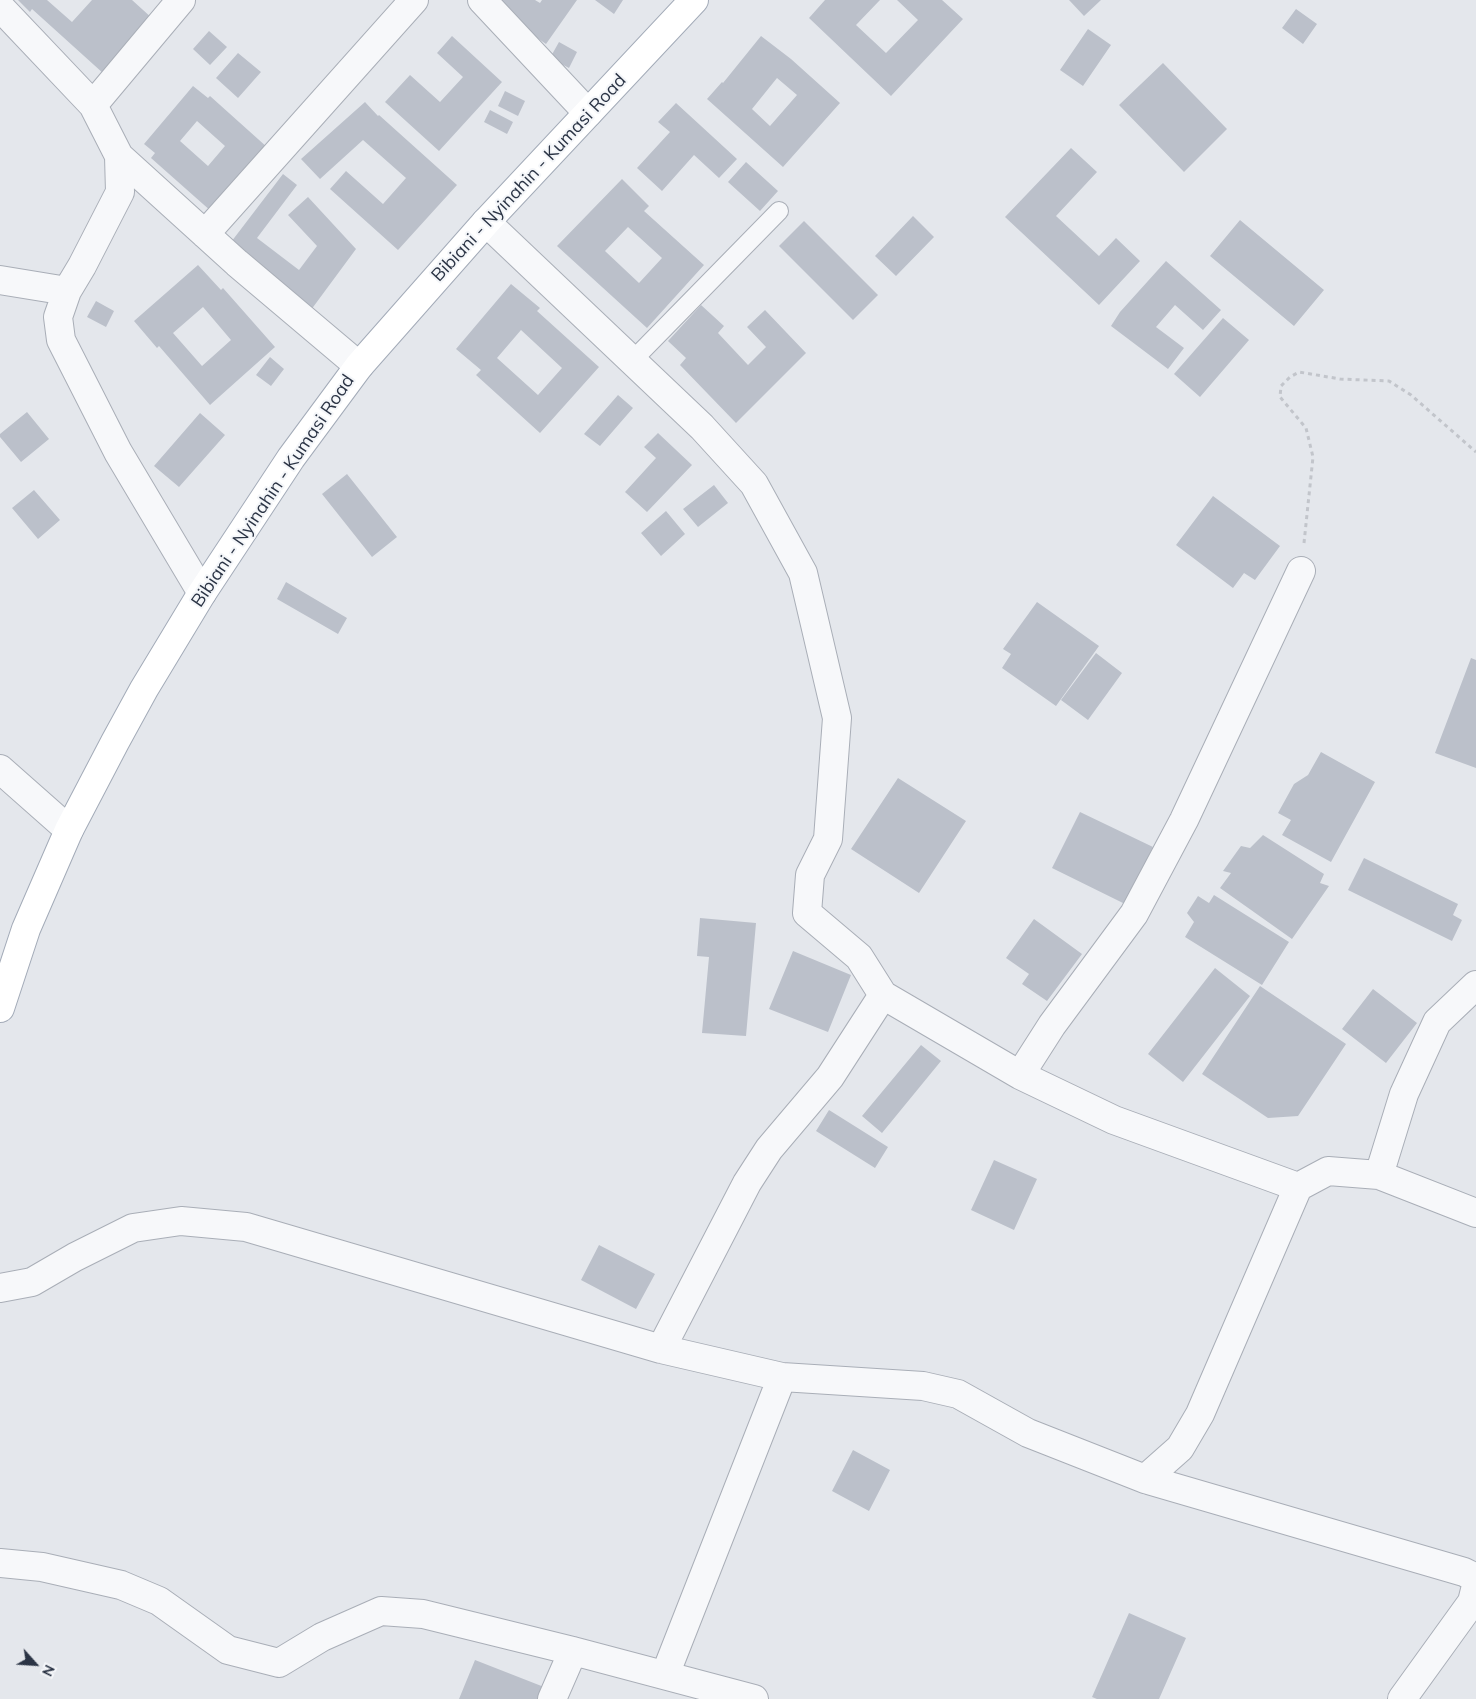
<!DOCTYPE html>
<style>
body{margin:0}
#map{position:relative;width:1476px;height:1699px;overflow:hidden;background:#e4e7ec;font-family:Mulish,sans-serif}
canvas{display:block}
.north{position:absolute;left:10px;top:1639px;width:50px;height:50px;-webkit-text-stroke:4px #f4f6f9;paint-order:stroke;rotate:116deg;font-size:14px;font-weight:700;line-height:20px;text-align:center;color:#2b3445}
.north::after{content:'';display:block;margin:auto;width:18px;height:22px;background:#2b3445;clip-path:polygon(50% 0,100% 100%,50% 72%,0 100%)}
</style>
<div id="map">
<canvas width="1476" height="1699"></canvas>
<div class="north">N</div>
</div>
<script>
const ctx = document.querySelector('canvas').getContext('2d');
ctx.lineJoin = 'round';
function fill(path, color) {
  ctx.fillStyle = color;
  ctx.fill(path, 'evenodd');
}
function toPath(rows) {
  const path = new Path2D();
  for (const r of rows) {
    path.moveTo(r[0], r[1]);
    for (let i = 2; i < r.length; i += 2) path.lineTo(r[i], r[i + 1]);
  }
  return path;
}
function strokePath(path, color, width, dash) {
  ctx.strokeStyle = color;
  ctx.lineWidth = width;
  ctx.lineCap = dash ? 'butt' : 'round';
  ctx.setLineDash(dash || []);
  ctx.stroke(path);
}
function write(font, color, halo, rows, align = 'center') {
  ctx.font = font + ' Mulish,sans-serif';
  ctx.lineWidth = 4;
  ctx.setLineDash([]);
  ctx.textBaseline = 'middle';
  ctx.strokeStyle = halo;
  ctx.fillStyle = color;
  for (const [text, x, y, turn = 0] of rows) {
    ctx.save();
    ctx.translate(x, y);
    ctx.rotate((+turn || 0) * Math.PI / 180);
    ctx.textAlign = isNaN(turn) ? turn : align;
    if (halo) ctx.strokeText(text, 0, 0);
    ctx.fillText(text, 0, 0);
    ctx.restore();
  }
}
const building = toPath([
 [18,0,47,0,72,22,92,0,132,0,153,19,104,74,32,9,30,12],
 [499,0,535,0,540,3,542,0,577,0,546,44,493,7],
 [595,0,623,0,614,14],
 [825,0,880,0,856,25,886,53,918,20,897,0,942,0,963,19,891,96,809,18],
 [1069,0,1101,0,1084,16],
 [1296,9,1317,24,1303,44,1282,28],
 [1088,29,1111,45,1083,86,1060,70],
 [209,31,227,47,210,65,193,49],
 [452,36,502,82,439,151,385,102,410,75,440,102,463,77,437,53],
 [761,36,791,59,840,103,783,167,707,99,722,82,723,83],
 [777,78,797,95,770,126,752,109],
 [559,42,577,52,569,68,550,58],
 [238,53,261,72,238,98,216,78],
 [1163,63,1227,129,1184,172,1119,105],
 [193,86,208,98,210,96,268,148,212,212,151,158,155,153,144,144],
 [197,121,225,146,208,166,180,141],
 [505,91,525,101,518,116,498,106],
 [365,102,378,116,379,115,457,185,398,250,330,189,346,171,383,204,406,178,363,140,320,179,301,159],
 [676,103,737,159,719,178,694,155,662,191,637,168,670,132,658,122],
 [490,110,513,122,507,134,484,122],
 [1071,148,1097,172,1056,216,1099,256,1116,238,1140,261,1099,305,1005,217],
 [746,162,778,191,760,211,728,182],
 [283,174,297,185,257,238,299,270,317,246,288,215,308,197,356,249,308,314,225,250],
 [622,179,649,206,644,211,704,265,647,328,557,246],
 [628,227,662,258,639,283,605,251],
 [913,216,934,237,896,276,875,256],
 [1240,220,1324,290,1294,326,1210,256],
 [804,221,878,295,853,320,779,246],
 [1166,261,1221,310,1203,330,1175,305,1156,327,1184,348,1168,369,1111,326,1120,312],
 [198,265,221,290,223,288,275,347,210,405,159,346,157,348,134,321],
 [203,307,231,340,202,366,173,333],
 [511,284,540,308,537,311,599,367,540,433,476,375,481,370,456,349],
 [521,330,562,368,538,395,497,358],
 [96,301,114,311,106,327,87,317],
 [701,305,724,326,718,333,748,365,766,347,747,327,765,310,806,353,736,423,680,365,686,358,668,341],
 [1223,318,1249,340,1200,397,1174,374],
 [270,357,284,369,271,386,256,375],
 [618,395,633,408,600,446,584,434],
 [27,412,49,439,21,462,0,437,0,434],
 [200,413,225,435,179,487,154,466],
 [658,433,692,465,647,512,625,492,656,458,644,447],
 [347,474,397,537,372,557,322,494],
 [714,485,728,503,698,527,683,509],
 [34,490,60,520,38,539,12,508],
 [1213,496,1280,546,1255,580,1244,573,1233,588,1176,545],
 [666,511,685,534,661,556,641,533],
 [286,582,347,618,338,634,277,599],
 [1037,602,1099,646,1056,706,1002,668,1011,654,1003,649],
 [1096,653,1122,673,1088,720,1061,700],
 [1471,658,1476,660,1476,768,1435,753],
 [1321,752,1375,782,1331,862,1282,835,1291,820,1278,813,1294,784,1308,775],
 [898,778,966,821,919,893,851,849],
 [1080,812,1153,847,1125,904,1052,868],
 [1263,835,1324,874,1320,883,1329,886,1292,939,1220,888,1231,873,1223,871,1241,846,1250,848],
 [1364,858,1458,904,1453,915,1462,920,1452,941,1348,890],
 [1214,895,1289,942,1262,985,1185,937,1194,922,1187,913,1198,896,1209,903],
 [700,918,756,923,746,1036,702,1033,709,957,697,956],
 [1034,919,1082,954,1047,1001,1022,984,1029,974,1006,958],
 [793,951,851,975,828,1032,769,1009],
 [1215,968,1250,996,1183,1082,1148,1054],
 [1260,986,1346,1044,1298,1116,1268,1118,1202,1074],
 [1373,989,1417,1023,1386,1063,1342,1029],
 [921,1045,941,1061,882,1133,862,1116],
 [829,1110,888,1147,875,1168,816,1131],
 [994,1160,1037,1179,1014,1230,971,1210],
 [599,1245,655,1274,636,1309,581,1280],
 [853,1450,890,1470,869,1511,832,1491],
 [1129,1613,1186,1638,1159,1699,1097,1699,1092,1697],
 [475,1660,544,1687,539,1699,459,1699]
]);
const path = toPath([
 [1304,543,1313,457,1306,428,1280,397,1281,386,1290,377,1299,372,1340,379,1389,381,1411,395,1476,452]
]);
const service = toPath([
 [632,361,779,211]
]);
const minor = toPath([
 [482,0,588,113],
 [0,7,93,105,119,156,120,192,82,266,67,291,58,317,61,340,118,452,202,593],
 [93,105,181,0],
 [119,156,237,263,359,366],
 [486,222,702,427,754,484,803,573,837,718,828,839,810,875,807,913,859,957,883,995,1020,1075,1114,1120,1298,1187],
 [205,234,414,0],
 [0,280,67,291],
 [0,769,69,830],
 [1020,1075,1052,1025,1134,914,1184,820,1301,571],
 [1379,1175,1404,1094,1437,1022,1476,985],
 [0,1288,32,1282,75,1257,133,1228,181,1221,246,1227,661,1349,782,1377,923,1386,958,1394,1028,1433,1145,1479,1180,1448,1200,1414,1298,1187,1328,1171,1379,1175,1476,1213],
 [661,1349,747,1183,769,1149,830,1077,883,995],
 [1145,1479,1464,1572,1476,1578],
 [0,1563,42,1567,121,1585,159,1601,228,1650,279,1663,322,1637,381,1611,423,1614,573,1651,754,1699],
 [665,1675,782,1377],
 [552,1699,573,1651],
 [1402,1699,1472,1602,1476,1586]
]);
const primary = toPath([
 [0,1008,26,929,69,830,115,742,144,689,202,593,291,458,359,366,486,222,694,0]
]);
const streetNames = [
 ["Bibiani - Nyinahin - Kumasi Road",529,178,-47],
 ["Bibiani - Nyinahin - Kumasi Road",273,491,-56]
];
fill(building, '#bbc0ca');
strokePath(service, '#a9aeb7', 20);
strokePath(minor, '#a9aeb7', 30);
strokePath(primary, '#a3abb8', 30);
strokePath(path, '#c2c5cb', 3, [4, 4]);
strokePath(service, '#f7f8fa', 18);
strokePath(minor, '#f7f8fa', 28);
strokePath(primary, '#fff', 28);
write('18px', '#2b3445', '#f4f6f9', streetNames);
</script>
